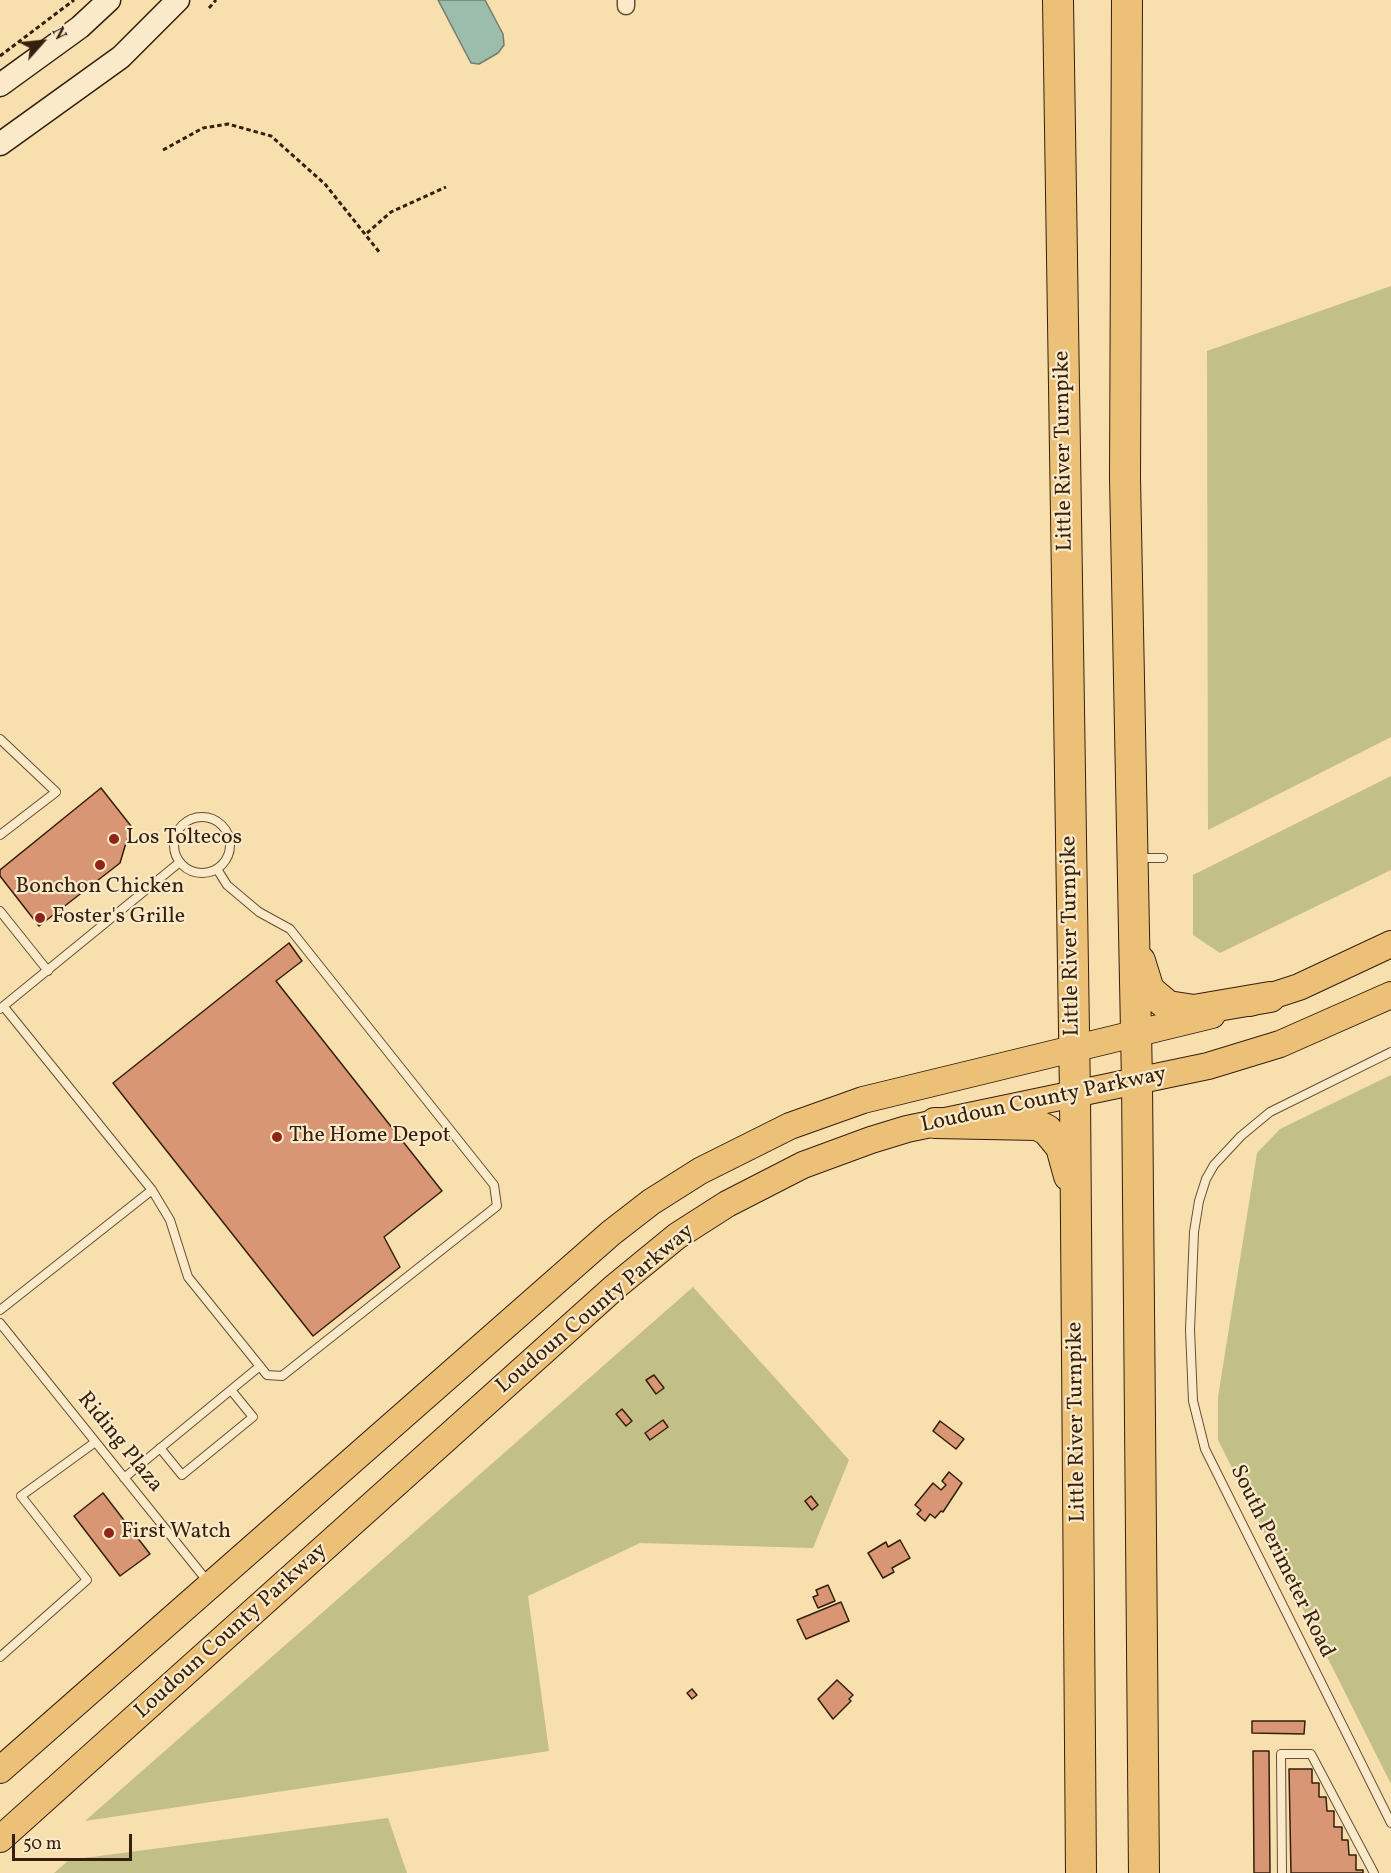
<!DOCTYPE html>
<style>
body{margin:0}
#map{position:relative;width:1391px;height:1873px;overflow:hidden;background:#f7dfae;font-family:Vollkorn,serif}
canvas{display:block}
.north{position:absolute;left:12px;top:12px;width:60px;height:60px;-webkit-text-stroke:4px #faeaca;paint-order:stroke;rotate:63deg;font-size:16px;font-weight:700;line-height:24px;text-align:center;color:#351f0d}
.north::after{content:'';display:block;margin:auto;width:21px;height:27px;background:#351f0d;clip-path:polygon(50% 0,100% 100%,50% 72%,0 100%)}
.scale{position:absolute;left:12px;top:1834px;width:120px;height:27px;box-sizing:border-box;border:3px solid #351f0d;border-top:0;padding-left:8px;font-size:18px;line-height:21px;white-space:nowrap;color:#351f0d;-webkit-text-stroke:4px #faeaca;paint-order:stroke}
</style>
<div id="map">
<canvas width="1391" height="1873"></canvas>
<div class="north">N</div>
<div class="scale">50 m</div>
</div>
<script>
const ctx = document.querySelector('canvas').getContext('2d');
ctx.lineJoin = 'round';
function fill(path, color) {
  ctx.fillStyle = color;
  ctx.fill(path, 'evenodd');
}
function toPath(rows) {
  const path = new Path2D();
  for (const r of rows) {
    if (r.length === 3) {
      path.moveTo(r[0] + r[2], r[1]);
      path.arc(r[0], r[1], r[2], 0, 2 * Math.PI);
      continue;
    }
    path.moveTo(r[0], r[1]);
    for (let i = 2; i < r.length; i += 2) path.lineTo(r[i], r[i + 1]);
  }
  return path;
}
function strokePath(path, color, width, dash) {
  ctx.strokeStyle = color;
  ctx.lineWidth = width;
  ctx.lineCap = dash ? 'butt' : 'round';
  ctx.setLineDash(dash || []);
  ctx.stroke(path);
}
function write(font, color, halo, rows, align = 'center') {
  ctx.font = font + ' Vollkorn,serif';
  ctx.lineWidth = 4.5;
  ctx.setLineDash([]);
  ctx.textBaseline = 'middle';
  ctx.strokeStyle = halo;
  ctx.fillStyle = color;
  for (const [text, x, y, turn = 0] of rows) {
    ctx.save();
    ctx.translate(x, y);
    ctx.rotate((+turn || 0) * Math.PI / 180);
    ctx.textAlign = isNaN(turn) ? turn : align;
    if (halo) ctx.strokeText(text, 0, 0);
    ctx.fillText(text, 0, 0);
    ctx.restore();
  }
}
const green = toPath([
 [1391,286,1391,737,1208,830,1207,351],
 [1391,776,1391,870,1220,953,1193,935,1193,875],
 [1391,1075,1391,1784,1218,1440,1218,1397,1257,1153,1280,1129],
 [693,1287,849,1460,813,1548,640,1543,528,1596,549,1751,85,1821],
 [388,1818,407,1873,54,1873,69,1860]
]);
const water = toPath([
 [438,0,485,0,503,34,504,45,498,53,479,64,471,63,438,0]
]);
const building = toPath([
 [101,788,131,826,120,863,39,926,0,876,0,870,101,788],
 [289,943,302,961,276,981,442,1191,384,1237,400,1267,313,1336,113,1083,289,943],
 [654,1375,664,1388,656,1394,646,1380,654,1375],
 [622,1409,632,1421,626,1426,616,1414,622,1409],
 [663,1420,668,1427,650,1440,645,1433,663,1420],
 [940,1421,964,1439,956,1449,933,1431,940,1421],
 [949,1472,962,1483,943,1512,941,1511,935,1518,930,1514,925,1521,917,1514,921,1510,915,1505,933,1483,941,1490,946,1485,942,1481,949,1472],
 [103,1493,150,1554,120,1576,74,1516,103,1493],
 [811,1496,818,1505,812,1510,805,1501,811,1496],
 [900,1540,910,1558,892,1568,894,1572,883,1578,868,1553,886,1542,888,1547,900,1540],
 [828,1585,835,1601,818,1608,813,1597,818,1595,816,1590,828,1585],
 [841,1602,849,1621,806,1639,797,1620,841,1602],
 [837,1680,853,1695,849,1699,851,1701,833,1719,818,1699,837,1680],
 [692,1689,697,1695,692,1699,687,1693,692,1689],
 [1252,1721,1305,1721,1304,1734,1252,1733,1252,1721],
 [1253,1751,1269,1751,1270,1873,1254,1873,1253,1751],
 [1289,1769,1312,1769,1312,1783,1319,1783,1319,1797,1326,1797,1327,1811,1334,1811,1334,1827,1342,1827,1342,1840,1348,1840,1349,1855,1356,1855,1356,1870,1363,1870,1363,1873,1291,1873,1289,1769]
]);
const path = toPath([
 [209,8,216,0],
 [0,56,74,0],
 [163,150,203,128,228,124,271,136,325,184,380,253],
 [367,233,391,212,446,187]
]);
const lane = toPath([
 [0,739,56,792,0,835],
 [202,845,28],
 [1139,858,1163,858],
 [0,911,48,971],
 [4,1007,152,1190,170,1220,188,1277,267,1375,282,1376,497,1206,494,1185,290,929,259,912,227,885,217,869],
 [0,1009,180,862],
 [1391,1052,1270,1112,1241,1136,1214,1165,1206,1179,1199,1201,1194,1232,1190,1330,1193,1401,1205,1449,1391,1823],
 [0,1310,152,1190],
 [0,1323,208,1582],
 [160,1448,182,1475,253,1417,231,1390],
 [124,1478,260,1366],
 [0,1657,87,1580,21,1496,94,1443],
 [1282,1873,1281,1754,1311,1754,1374,1873]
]);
const street = toPath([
 [626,6,626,0]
]);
const secondary = toPath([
 [0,85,80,27,109,0],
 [0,144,121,57,178,0]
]);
const primary = toPath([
 [1250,1003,1299,987,1391,944],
 [0,1770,611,1233,651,1202,700,1171,790,1126,863,1100,1212,1015],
 [0,1839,616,1286,677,1236,727,1204,803,1165,871,1140,907,1129,1208,1066,1280,1044,1391,995]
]);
const highway = toPath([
 [1058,0,1075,1095,1081,1873],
 [1127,0,1125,478,1137,1082,1144,1873],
 [1140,961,1149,990,1168,1006,1194,1010,1270,997],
 [935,1123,1037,1125,1047,1130,1061,1147,1069,1176]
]);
const markers = [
 [114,839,6,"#8f2418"],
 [100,865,6,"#8f2418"],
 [40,918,6,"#8f2418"],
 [277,1137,6,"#8f2418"],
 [109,1533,6,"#8f2418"]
];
const streetNames = [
 ["Little River Turnpike",1065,451,-91],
 ["Little River Turnpike",1072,936,-91],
 ["Loudoun County Parkway",1044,1101,-12],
 ["Loudoun County Parkway",596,1310,-40],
 ["Little River Turnpike",1078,1422,-91],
 ["Riding Plaza",119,1443,51],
 ["South Perimeter Road",1281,1562,64],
 ["Loudoun County Parkway",232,1632,-42]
];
const poiNames = [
 ["Los Toltecos",126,839],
 ["Bonchon Chicken",100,888,"center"],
 ["Foster's Grille",52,918],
 ["The Home Depot",289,1137],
 ["First Watch",121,1533]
];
fill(green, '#c2c086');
fill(water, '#9dbdac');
strokePath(water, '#737e6c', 1.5);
fill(building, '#d99675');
strokePath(building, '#351f0d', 1.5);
strokePath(lane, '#664f35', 10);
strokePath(street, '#664f35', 19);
strokePath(secondary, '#351f0d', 25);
strokePath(primary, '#351f0d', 28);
strokePath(highway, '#351f0d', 32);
strokePath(path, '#351f0d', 3, [4.5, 3]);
strokePath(lane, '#faeaca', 8);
strokePath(street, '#faeaca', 16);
strokePath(secondary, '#faeaca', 22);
strokePath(primary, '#ecc077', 26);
strokePath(highway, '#ecc077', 30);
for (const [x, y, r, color] of markers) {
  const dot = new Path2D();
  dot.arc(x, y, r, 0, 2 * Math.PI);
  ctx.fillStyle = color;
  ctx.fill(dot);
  strokePath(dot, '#faeaca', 2);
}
write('22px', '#351f0d', '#faeaca', streetNames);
write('22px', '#351f0d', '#faeaca', poiNames, 'left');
</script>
